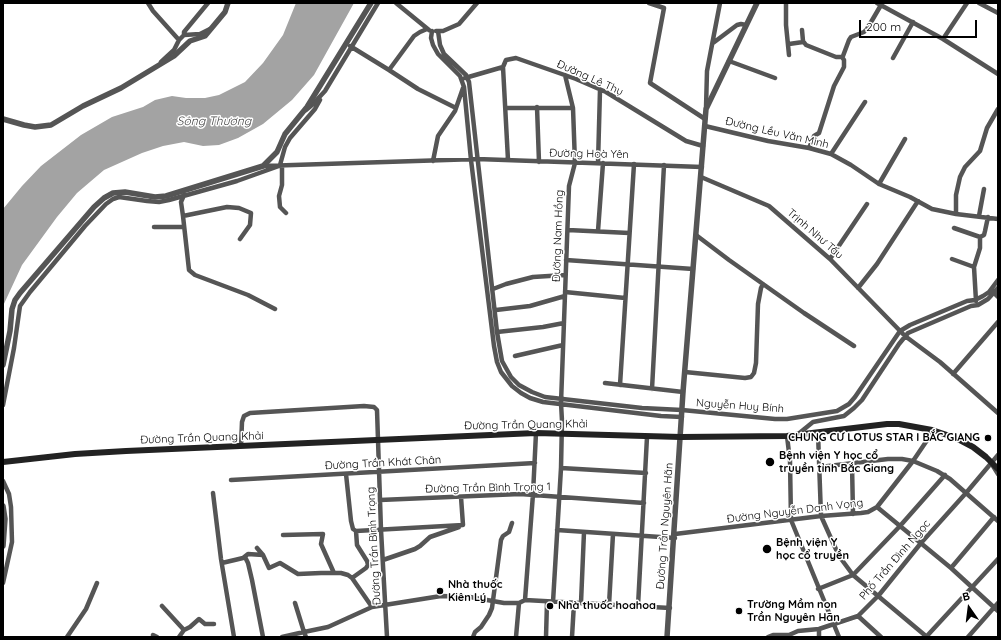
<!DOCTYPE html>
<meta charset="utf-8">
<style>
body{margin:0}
#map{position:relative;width:1001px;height:640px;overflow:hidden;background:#fff;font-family:Quicksand,sans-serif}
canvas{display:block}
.frame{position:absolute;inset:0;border:4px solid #000;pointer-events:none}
.north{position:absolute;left:949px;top:588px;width:40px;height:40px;-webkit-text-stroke:3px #fff;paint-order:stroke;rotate:346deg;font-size:11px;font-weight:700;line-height:16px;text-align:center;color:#000}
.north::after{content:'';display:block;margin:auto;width:14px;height:18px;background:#000;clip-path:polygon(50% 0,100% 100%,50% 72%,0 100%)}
.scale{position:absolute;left:859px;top:20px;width:118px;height:18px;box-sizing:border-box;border:2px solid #000;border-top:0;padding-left:5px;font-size:12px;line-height:14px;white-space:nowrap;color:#000;-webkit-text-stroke:3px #fff;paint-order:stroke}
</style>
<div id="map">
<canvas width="1001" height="640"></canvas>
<div class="frame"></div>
<div class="north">B</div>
<div class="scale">200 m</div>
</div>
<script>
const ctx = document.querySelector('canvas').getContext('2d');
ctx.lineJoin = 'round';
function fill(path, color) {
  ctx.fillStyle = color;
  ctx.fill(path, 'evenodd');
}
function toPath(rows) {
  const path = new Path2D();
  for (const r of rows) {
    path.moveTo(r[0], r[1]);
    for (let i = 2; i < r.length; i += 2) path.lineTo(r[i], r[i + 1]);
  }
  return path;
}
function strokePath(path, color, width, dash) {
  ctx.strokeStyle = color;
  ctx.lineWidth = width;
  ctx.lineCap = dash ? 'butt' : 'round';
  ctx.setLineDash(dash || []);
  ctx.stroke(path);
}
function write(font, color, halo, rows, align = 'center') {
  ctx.font = font + ' Quicksand,sans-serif';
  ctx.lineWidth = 3;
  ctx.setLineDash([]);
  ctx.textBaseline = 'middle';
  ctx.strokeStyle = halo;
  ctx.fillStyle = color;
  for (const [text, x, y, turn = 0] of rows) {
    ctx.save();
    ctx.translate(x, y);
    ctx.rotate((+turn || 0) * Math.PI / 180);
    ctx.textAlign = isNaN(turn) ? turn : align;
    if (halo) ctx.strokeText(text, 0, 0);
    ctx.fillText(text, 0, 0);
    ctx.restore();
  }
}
const water = toPath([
 [296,3,354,3,314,75,292,100,263,124,238,138,219,145,203,146,184,142,163,146,142,153,104,170,77,193,57,217,22,265,3,306,3,209,22,186,41,166,81,135,112,117,143,107,155,100,172,96,186,98,205,98,219,95,245,82,263,63,283,35]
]);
const minor = toPath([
 [148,3,153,11,179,40],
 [396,3,429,30],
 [649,3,664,8,650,83,705,119],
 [786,3,786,25,789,55],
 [877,3,943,39,998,74],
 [979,3,998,13],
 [427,29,420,32,414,36,389,70,418,89,456,108],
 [802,30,803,41,806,45,836,57,841,57,843,56,849,40,851,37,864,32,867,29,881,5],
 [432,31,431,38,433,45,438,54,460,76,464,87,471,160,494,346,497,362,501,372,512,386,521,393,530,398,543,402,661,416,682,417],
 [436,31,443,31,459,24,477,3],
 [438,31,440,45,444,54,466,75,469,82,497,332,502,361,511,377,519,385,532,392,545,397,642,408,682,410,775,419,787,419,837,411,849,404,855,397,900,331,910,325,967,301,975,300,983,296,989,292,998,280],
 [184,35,184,32,208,3],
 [943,39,967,3],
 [713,43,737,25,741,24,746,25],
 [789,44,803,42],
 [350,46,389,70],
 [893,58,913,22],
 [729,61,775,78],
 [161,62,174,50,179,40,184,35,200,34,210,29],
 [503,67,508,160],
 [465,78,503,67,506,60,516,58,576,79,606,92,686,141,703,146],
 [537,107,539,162],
 [506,108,573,108],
 [706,108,707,71,720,3],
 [306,110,312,105,325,91,378,3],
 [705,126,768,141,809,148,831,154,851,165,879,184,910,197,932,209,956,214,998,219],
 [809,148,814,136,819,133,834,86,844,67,844,60,842,57],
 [831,154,865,102],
 [433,161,438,136,455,111,463,88],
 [598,163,600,90],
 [280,165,285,147,290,138,315,109,320,100],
 [282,165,282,185,279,196,280,207,286,213],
 [263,166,477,159,702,167],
 [701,177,769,206,830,259,905,336,940,362,998,413],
 [879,184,905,139],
 [184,195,181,202,183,216,227,207,239,208,251,213,250,225,240,239],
 [956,214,956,195,960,177,965,167,980,151,987,128,998,109],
 [183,216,189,270,195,275,248,295,275,309],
 [979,216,984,189],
 [154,227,184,227],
 [954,228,980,237],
 [568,230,629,233],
 [598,231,603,163],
 [696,235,729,260,804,313,854,346],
 [830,259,867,204],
 [952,259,974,267],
 [566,260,693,269],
 [858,288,877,264,918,201],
 [493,289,506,284,533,277,565,275],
 [565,292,625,298],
 [998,293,996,295,998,297],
 [976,301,974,267,980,248,980,237,984,235,985,231,988,217],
 [496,310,530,306,565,296],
 [497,332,543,327,564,323],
 [515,356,563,345],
 [685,372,745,378,751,377,754,373,756,363,758,304,761,288,763,284],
 [953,374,998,322],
 [605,383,683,392],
 [620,385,634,164],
 [652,389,664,165],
 [3,405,14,348,20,306,30,292,85,226,106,204,113,199,119,197,147,201,159,202,169,200,237,181,279,166],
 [818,433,821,516,839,556,853,575,927,637],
 [797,435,813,422,844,416,854,408,862,400,899,344,908,333,971,306,978,305,988,299,998,288],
 [787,436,790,461,791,520,839,637],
 [241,446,242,422,244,416,250,413,364,406,374,407,377,410,381,530,387,637],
 [852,464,853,514],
 [993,466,998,474],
 [820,467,888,459,902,459,913,461,937,471,950,479,998,521],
 [561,468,646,473],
 [346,474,351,521,353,529,356,531,463,525,461,497],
 [231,480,535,463],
 [3,481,9,494,11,507,12,542,3,583],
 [213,493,221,559,234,637],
 [380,500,520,494,644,503],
 [877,507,913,461,934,430],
 [557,530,675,538],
 [675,534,821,516,861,513,868,512,877,507,951,568,998,611],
 [283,535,323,534,321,544,334,573],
 [257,548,263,555,269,568,280,563,298,574,321,573,341,573,348,575,352,578,372,607],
 [245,557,248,563,252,580,263,637],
 [383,560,415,549,420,546,430,537,459,527],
 [222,563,243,558,248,554,263,555],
 [951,568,994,517],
 [352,578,366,568,368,565,367,561,357,545,356,531],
 [818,589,853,575,900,526,945,475],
 [525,600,533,494,536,433],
 [553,602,561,468,562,421,561,403,569,186,575,163,573,108,565,75],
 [581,603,584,532],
 [609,605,613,534],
 [162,606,184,630],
 [638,606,647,437],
 [858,616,881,637],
 [153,635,157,637],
 [67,637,86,609,97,583],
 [179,637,184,630,190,627,199,619,205,624,214,624],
 [282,637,304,632,295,603],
 [306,637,304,632,328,627,372,607,441,596,470,597,504,603,519,603,525,600,670,608],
 [473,637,475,632,481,627,489,615,492,608,501,540,503,536,509,532,512,523],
 [516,637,519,603],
 [546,637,547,602],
 [572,637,574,603],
 [768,637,773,635,789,635,798,631,819,629,858,616,879,595,921,543,966,493,998,455],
 [819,637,819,629],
 [926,637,998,559],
 [968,637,998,603]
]);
const tertiary = toPath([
 [3,119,24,125,35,127,51,125,83,106,121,88,174,56,190,41,205,36,225,12,228,3],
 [3,365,10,331,12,309,15,300,20,293,94,207,104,198,113,193,125,192,155,197,166,196,263,166,277,152,285,134,307,107,371,3],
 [3,506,5,519,3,546],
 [667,637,683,392,706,109,757,3]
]);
const secondary = toPath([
 [3,462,75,454,126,451,536,433,681,437,787,436,887,424,899,424,932,430,956,438,973,447,986,457,998,469]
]);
const markers = [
 [988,438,4,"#000"],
 [770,462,5,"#000"],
 [767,549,5,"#000"],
 [440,591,4,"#000"],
 [550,606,4,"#000"],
 [739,611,4,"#000"]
];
const streetNames = [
 ["Đường Lê Thụ",590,78,24],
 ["Đường Lều Văn Minh",777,133,13],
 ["Đường Hoà Yên",589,154,1],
 ["Trịnh Như Tấu",815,234,41],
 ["Đường Nam Hồng",558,236,-88],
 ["Nguyễn Huy Bính",740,406,4],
 ["Đường Trần Quang Khải",526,425,-1],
 ["Đường Trần Quang Khải",202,438,-2],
 ["Đường Trần Khát Chân",383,463,-3],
 ["Đường Trần Bình Trọng 1",488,488,-1],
 ["Đường Nguyễn Danh Vọng",795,511,-7],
 ["Đường Trần Nguyên Hãn",665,526,-86],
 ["Đường Trần Bình Trọng",374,546,-93],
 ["Phố Trần Đình Ngọc",895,560,-49]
];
const poiNames = [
 ["CHUNG CƯ LOTUS STAR I BẮC GIANG",980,438,"right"],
 ["Bệnh viện Y học cổ",779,456],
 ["truyền tỉnh Bắc Giang",779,469],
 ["Bệnh viện Y",776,543],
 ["học cổ truyền",776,556],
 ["Nhà thuốc",448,585],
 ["Kiên Lý",448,598],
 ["Trường Mầm non",747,605],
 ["Trần Nguyên Hãn",747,618],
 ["Nhà thuốc hoahoa",558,606]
];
const waterNames = [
 ["Sông Thương",214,121]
];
fill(water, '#a3a3a3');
strokePath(minor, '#555', 4.5);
strokePath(tertiary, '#555', 5.5);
strokePath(secondary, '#222', 6);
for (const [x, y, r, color] of markers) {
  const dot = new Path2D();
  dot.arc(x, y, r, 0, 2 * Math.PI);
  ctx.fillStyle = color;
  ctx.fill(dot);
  strokePath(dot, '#fff', 1.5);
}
write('11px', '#000', '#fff', streetNames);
write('bold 11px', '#000', '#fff', poiNames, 'left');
write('italic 12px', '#444', '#fff', waterNames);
</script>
